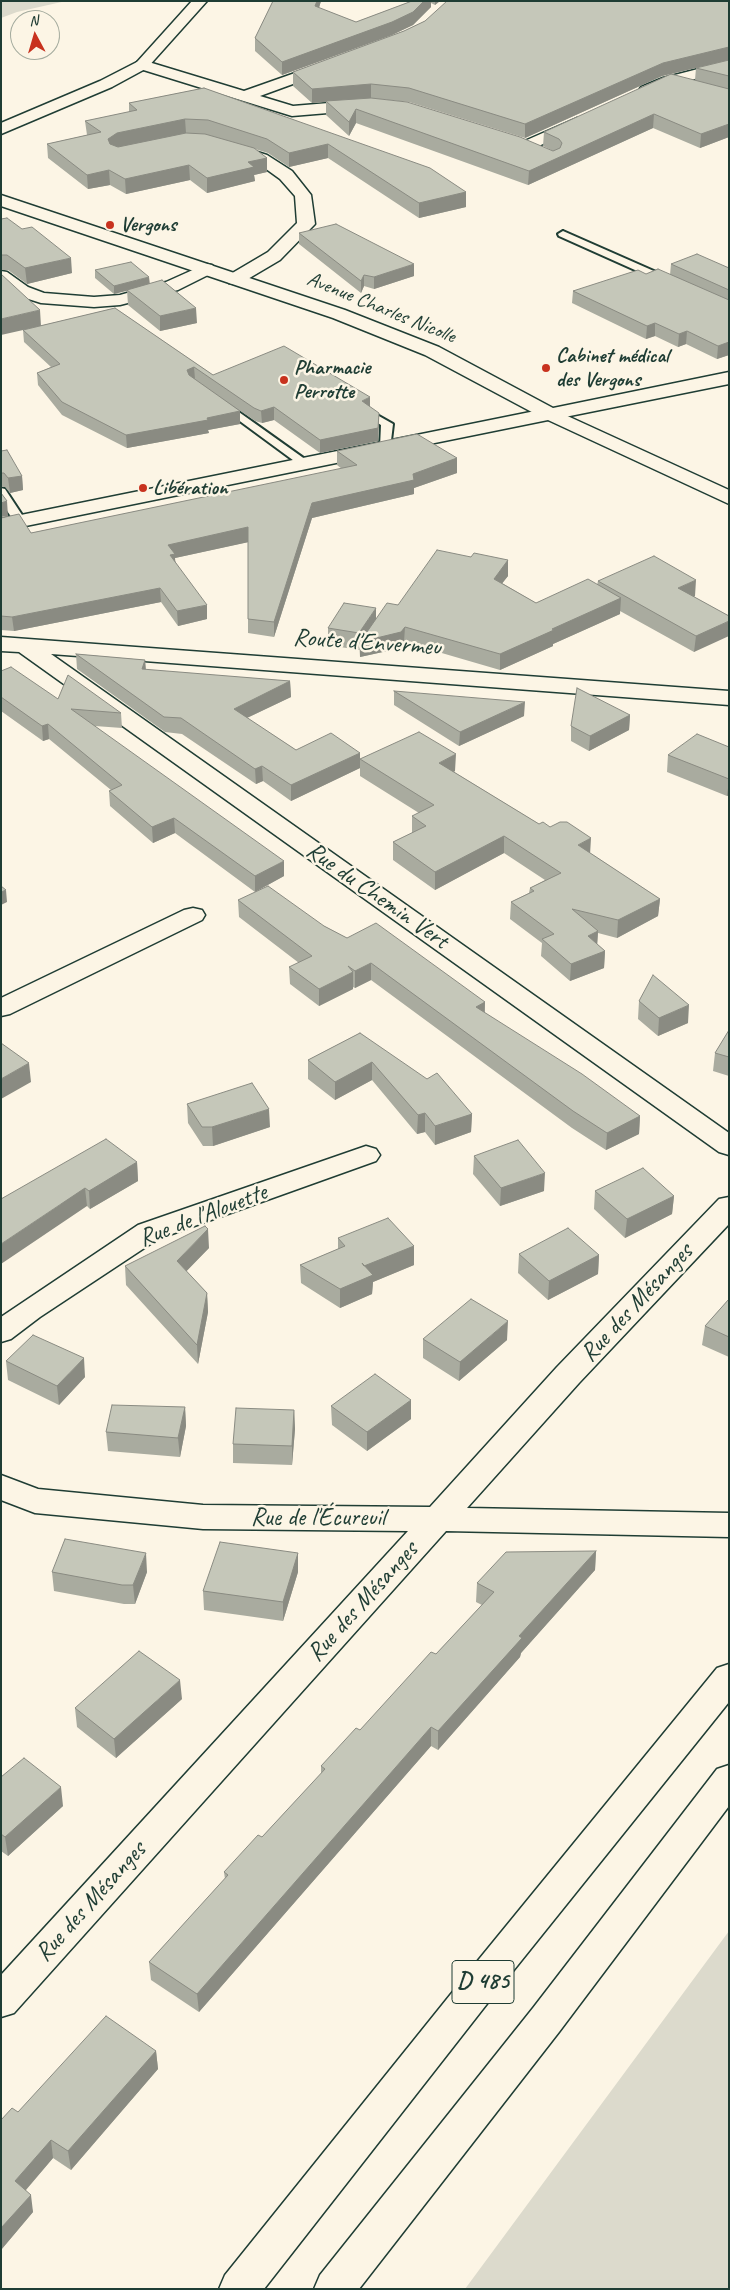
<!DOCTYPE html>
<meta charset="utf-8">
<style>
body{margin:0}
#map{position:relative;width:730px;height:2290px;overflow:hidden;background:#fcf5e5;font-family:Caveat,sans-serif}
canvas{display:block}
.frame{position:absolute;inset:0;border:2px solid #1f3d34;pointer-events:none}
.north{position:absolute;left:10px;top:10px;width:50px;height:50px;box-sizing:border-box;background:#fcf5e5;border:1px solid #a4ab9e;border-radius:50%;rotate:354deg;font-size:14px;font-weight:700;line-height:20px;text-align:center;color:#1f3d34}
.north::after{content:'';display:block;margin:auto;width:18px;height:22px;background:#c8321e;clip-path:polygon(50% 0,100% 100%,50% 72%,0 100%)}
</style>
<div id="map">
<canvas width="730" height="2290"></canvas>
<div class="frame"></div>
<div class="north">N</div>
</div>
<script>
const ctx = document.querySelector('canvas').getContext('2d');
ctx.lineJoin = 'round';
function fill(path, color) {
  ctx.fillStyle = color;
  ctx.fill(path, 'evenodd');
}
function toPath(rows) {
  const path = new Path2D();
  for (const r of rows) {
    path.moveTo(r[0], r[1]);
    for (let i = 2; i < r.length; i += 2) path.lineTo(r[i], r[i + 1]);
  }
  return path;
}
function strokePath(path, color, width, dash) {
  ctx.strokeStyle = color;
  ctx.lineWidth = width;
  ctx.lineCap = dash ? 'butt' : 'round';
  ctx.setLineDash(dash || []);
  ctx.stroke(path);
}
function write(font, color, halo, rows, align = 'center') {
  ctx.font = font + ' Caveat,sans-serif';
  ctx.lineWidth = 5;
  ctx.setLineDash([]);
  ctx.textBaseline = 'middle';
  ctx.strokeStyle = halo;
  ctx.fillStyle = color;
  for (const [text, x, y, turn = 0] of rows) {
    ctx.save();
    ctx.translate(x, y);
    ctx.rotate((+turn || 0) * Math.PI / 180);
    ctx.textAlign = isNaN(turn) ? turn : align;
    if (halo) ctx.strokeText(text, 0, 0);
    ctx.fillText(text, 0, 0);
    ctx.restore();
  }
}
const green = toPath([
 [1,1,66,1,17,12,1,18],
 [729,1931,729,2289,465,2289]
]);
const service = toPath([
 [563,231,672,279,673,281,672,283,664,283,559,236,558,234,563,231],
 [222,400,309,462,311,464,309,466,301,466,218,405,216,403,222,400],
 [370,411,393,424,390,449,382,449,380,447,381,425,366,416,364,414,366,412,370,411],
 [1,488,5,489,26,521,24,524,16,524,14,521,1,502,1,488]
]);
const minor = toPath([
 [142,60,244,91,329,61,334,63,337,66,334,69,260,96,293,106,364,100,370,102,372,105,370,108,364,110,292,116,137,68,134,65,137,62,142,60],
 [729,61,729,71,673,84,647,95,641,93,639,90,641,87,663,78,729,61],
 [577,118,583,120,585,123,583,126,532,149,520,149,518,146,520,143,577,118],
 [232,144,267,155,292,171,311,195,315,224,280,260,241,283,235,284,229,283,226,279,229,275,268,252,297,223,295,196,280,179,255,161,226,152,224,149,226,146,232,144],
 [206,264,212,265,215,269,212,273,178,290,120,305,94,307,41,303,16,295,1,284,1,271,7,272,28,287,44,293,94,297,120,295,166,282,206,264],
 [1,637,729,691,729,705,51,654,729,1133,729,1155,719,1152,19,652,1,651,1,637],
 [193,908,202,910,205,915,202,920,10,1014,1,1016,1,998,184,910,193,908],
 [366,1146,376,1149,380,1155,376,1161,158,1239,40,1317,11,1339,1,1342,1,1317,138,1225,366,1146],
 [729,1197,729,1224,579,1383,467,1508,729,1513,729,1537,446,1531,14,2013,1,2017,1,1975,408,1531,203,1529,35,1513,1,1500,1,1475,38,1489,203,1505,430,1507,557,1367,719,1199,729,1197]
]);
const tertiary = toPath([
 [192,1,207,1,147,68,112,87,1,134,1,123,100,81,137,62,192,1],
 [1,195,345,310,439,347,553,408,729,372,729,384,550,420,543,418,425,355,333,318,1,206,1,195]
]);
const secondary = toPath([
 [550,408,729,490,729,504,548,420,1,531,1,519,550,408]
]);
const trunk = toPath([
 [729,1664,729,1702,497,1991,264,2289,219,2289,225,2275,471,1969,717,1668,729,1664],
 [729,1765,729,1806,559,2032,359,2289,314,2289,320,2275,533,2008,717,1769,729,1765]
]);
const wall = toPath([
 [273,1,321,1,319,8,356,22,412,1,440,1,435,5,431,3,431,7,413,25,392,35,282,75,255,51,255,38],
 [729,1,729,137,700,148,653,128,528,185,356,123,349,136,326,115,326,102,312,103,293,86,293,72,404,31,425,21],
 [696,68,695,80,544,132,543,146,553,151,377,99,409,102,525,138,662,76],
 [204,88,466,192,466,207,419,218,328,158,289,167,268,153,255,149,267,158,267,172,254,175,255,181,207,193,190,180,126,194,110,185,88,189,48,158,47,144,87,135,85,121,129,112,129,103],
 [1,219,72,273,27,284,8,270,1,270],
 [299,233,414,276,374,289,364,286,361,293,299,244],
 [671,264,729,268,729,355,717,359,686,344,678,347,655,336,646,339,572,303,573,291,646,274,670,275],
 [95,270,150,284,197,323,160,331,128,305,127,290,114,294,95,278],
 [115,308,213,375,370,407,379,426,378,441,320,453,274,420,262,423,255,421,208,389,240,411,240,424,208,430,209,433,127,448,62,415,38,385,37,373,51,367,24,342,23,330],
 [1,451,22,476,23,490,10,493,5,487,1,487],
 [337,451,457,458,457,473,414,488,414,494,312,518,274,637,248,633,248,542,175,558,175,561,207,619,178,626,161,602,14,631,1,630,1,518,31,533,342,469,337,465],
 [471,557,508,560,508,576,502,583,536,603,597,585,598,581,695,596,694,597,729,616,694,652,620,611,620,614,553,644,553,646,500,670,404,642,401,648,360,657,360,649,359,650,328,645,328,628,376,619],
 [76,654,145,660,146,670,290,681,291,697,247,718,296,750,360,753,360,759,455,771,454,772,539,824,590,853,660,899,658,916,617,938,598,933,597,944,605,951,604,968,570,981,541,956,542,943,510,919,511,902,529,893,530,888,545,880,504,853,435,890,393,860,393,842,412,833,412,816,419,813,360,776,360,768,291,801,263,781,256,784,182,734,165,732,77,669],
 [1,671,58,699,121,713,122,728,95,726,284,876,255,892,175,833,153,843,110,806,109,791,111,790,49,739,43,741,1,711],
 [394,691,524,716,459,746,394,705],
 [630,715,629,730,589,751,571,741,571,726],
 [729,747,729,795,727,796,667,772,668,755],
 [238,900,324,926,347,938,485,1002,485,1013,640,1116,639,1134,606,1150,572,1128,371,980,355,988,353,987,353,989,319,1006,290,984,289,967,299,963,239,917],
 [639,1001,688,1023,658,1036,638,1019],
 [729,1030,729,1076,713,1071,715,1053],
 [360,1033,472,1114,471,1132,435,1145,425,1132,417,1134,372,1080,335,1100,308,1079,308,1060],
 [187,1104,270,1127,213,1146,203,1146,188,1123],
 [474,1156,544,1191,500,1206,473,1174],
 [137,1162,138,1181,90,1209,87,1206,1,1199],
 [595,1191,674,1196,672,1214,625,1238,594,1209],
 [338,1238,414,1246,414,1265,373,1282,372,1294,340,1308,301,1283,300,1265,338,1249],
 [209,1248,186,1271,207,1293,208,1312,198,1364,126,1285,125,1266],
 [519,1254,599,1255,598,1274,548,1300,518,1273],
 [729,1299,729,1357,702,1345,705,1326],
 [423,1339,507,1340,459,1381,423,1358],
 [6,1361,85,1377,59,1405,8,1380],
 [411,1400,411,1419,367,1451,332,1425,331,1406],
 [185,1407,186,1426,180,1457,108,1451,106,1432],
 [294,1410,295,1429,292,1465,233,1463,233,1444],
 [596,1551,595,1570,521,1653,520,1657,438,1750,431,1746,199,2012,151,1980,149,1962,225,1879,224,1872,262,1837,321,1774,321,1766,360,1730,436,1654,482,1605,476,1602,477,1583],
 [298,1553,298,1572,283,1621,204,1610,203,1591],
 [52,1572,147,1572,135,1604,124,1604,54,1591],
 [182,1699,116,1758,77,1727,75,1708],
 [1,1777,63,1806,8,1856,1,1851],
 [156,2051,158,2069,71,2170,53,2158,26,2190,33,2212,1,2250,1,2120]
]);
const shadedWall = toPath([
 [317,1,321,1,315,20,315,6],
 [424,1,431,1,431,7,413,25,392,35,282,75,282,62],
 [435,1,440,1,435,5],
 [729,47,729,60,662,76,525,138,525,124,663,63],
 [371,84,371,98,312,103,312,89],
 [356,109,356,123,349,136,349,122],
 [654,114,653,128,528,185,529,171],
 [185,119,186,133,108,153,108,139,117,133],
 [729,124,729,137,700,148,701,134],
 [328,144,328,158,289,167,289,153],
 [267,158,267,172,254,175,255,181,207,193,207,178,248,162],
 [189,165,190,180,126,194,125,179],
 [109,170,110,185,88,189,87,175],
 [466,192,466,207,419,218,419,203],
 [71,258,72,273,27,284,25,268],
 [414,264,414,276,374,289,374,277],
 [364,275,364,286,361,293,361,281],
 [149,277,150,285,114,294,114,286],
 [196,308,197,323,160,331,160,316],
 [40,310,41,326,1,335,1,319],
 [655,323,655,336,646,339,647,326],
 [687,331,686,344,678,347,679,334],
 [729,342,729,355,717,359,718,346],
 [194,367,195,379,188,383,187,370],
 [370,397,370,409,362,401],
 [274,407,274,420,262,423,261,411],
 [240,411,240,424,208,430,209,433,127,448,126,435],
 [379,413,378,441,320,453,320,440],
 [457,458,457,473,414,488,414,494,312,518,274,637,274,622,312,503,413,474],
 [22,476,23,490,10,493,8,478],
 [7,501,8,516,1,517,1,503],
 [248,527,249,542,175,558,176,568,171,569,168,545],
 [508,560,508,576,494,594,494,579],
 [696,580,695,596,677,604,678,588],
 [160,588,161,602,14,631,12,617],
 [621,598,620,614,553,644,553,646,500,670,500,654,552,629],
 [207,605,207,619,178,626,177,611],
 [376,608,376,625,405,627,404,642,401,648,360,657,359,633],
 [729,621,729,636,694,652,696,636],
 [145,660,146,675,142,669],
 [290,681,291,697,234,724,234,709],
 [525,702,524,716,459,746,460,732],
 [630,715,629,730,589,751,590,736],
 [48,724,49,739,43,741,42,726],
 [360,753,360,768,291,801,291,785],
 [456,754,455,771,439,779,439,763],
 [262,766,263,781,256,784,255,769],
 [729,781,729,795,727,796],
 [174,818,175,833,153,843,152,827],
 [504,836,504,853,435,890,435,872],
 [591,838,590,855,578,845],
 [284,861,284,876,255,892,255,876],
 [6,890,7,902,1,905,1,892],
 [660,899,658,916,617,938,618,920],
 [598,931,597,948,588,936],
 [605,951,604,968,570,981,571,964],
 [371,963,371,980,355,988,355,971],
 [353,972,353,989,319,1006,319,989],
 [485,1002,484,1020,476,1007],
 [689,1005,688,1023,658,1036,659,1018],
 [372,1062,372,1080,335,1100,335,1082],
 [29,1063,31,1082,1,1099,1,1079],
 [269,1109,270,1127,213,1146,212,1127],
 [425,1113,425,1132,417,1134,418,1115],
 [472,1114,471,1132,435,1145,435,1126],
 [640,1116,639,1134,606,1150,607,1133],
 [137,1162,138,1181,90,1209,89,1191],
 [545,1173,544,1191,500,1206,501,1188],
 [85,1188,87,1206,1,1264,1,1244],
 [674,1196,672,1214,625,1238,627,1219],
 [208,1229,209,1248,178,1280,177,1261],
 [414,1246,414,1265,373,1282,372,1294,340,1308,340,1289,364,1266],
 [599,1255,598,1274,548,1300,549,1281],
 [207,1293,208,1312,198,1364,197,1345],
 [508,1321,507,1340,459,1381,460,1362],
 [84,1358,85,1377,59,1405,57,1386],
 [411,1400,411,1419,367,1451,367,1432],
 [185,1407,186,1426,180,1457,178,1438],
 [294,1410,295,1429,292,1465,292,1446],
 [596,1551,595,1570,521,1653,520,1657,438,1750,438,1731,519,1636],
 [146,1553,147,1572,135,1604,133,1585],
 [298,1553,298,1572,283,1621,283,1602],
 [180,1680,182,1699,116,1758,114,1739],
 [431,1727,431,1746,199,2012,197,1994],
 [61,1787,63,1806,8,1856,5,1837],
 [156,2051,158,2069,71,2170,68,2151],
 [51,2140,53,2158,18,2199,15,2181],
 [31,2195,33,2212,1,2250,1,2228]
]);
const building = toPath([
 [273,1,317,1,315,6,356,22,412,1,424,1,413,12,392,22,282,62,255,38,273,1],
 [447,1,729,1,729,47,663,63,525,124,409,88,371,84,312,89,293,72,404,31,425,21,447,1],
 [729,60,729,76,696,68,729,60],
 [671,74,729,89,729,124,701,134,654,114,529,171,356,109,349,122,326,101,371,98,407,102,520,137,553,151,560,148,562,143,559,139,544,132,671,74],
 [204,88,430,168,466,192,419,203,328,144,289,153,267,139,208,120,185,119,117,133,108,139,110,144,118,147,186,133,205,134,254,148,267,158,248,162,254,167,207,178,189,165,125,179,109,170,87,175,47,144,101,132,85,121,137,110,129,103,204,88],
 [7,218,22,229,32,227,71,258,25,268,7,255,1,255,1,219,7,218],
 [336,224,414,264,374,277,364,275,361,281,299,233,336,224],
 [697,254,729,268,729,290,671,264,697,254],
 [131,262,149,277,114,286,95,270,131,262],
 [658,269,729,300,729,342,718,346,687,331,679,334,655,323,647,326,573,291,638,270,646,274,658,269],
 [1,274,40,310,1,319,1,274],
 [162,280,196,308,160,316,127,290,162,280],
 [115,308,213,375,284,346,370,397,362,401,379,413,378,428,320,440,274,407,261,411,254,408,194,367,187,370,189,375,240,411,207,418,208,420,126,435,62,402,37,373,60,364,23,330,115,308],
 [417,434,457,458,413,474,414,480,312,503,274,622,248,619,248,527,168,545,175,554,170,555,207,605,177,611,160,588,12,617,1,616,1,518,19,514,31,533,357,465,337,451,417,434],
 [7,450,22,476,8,478,4,473,1,473,1,451,7,450],
 [1,493,7,501,1,503,1,493],
 [437,550,471,557,474,553,508,560,494,579,536,603,588,579,621,598,552,629,554,630,500,654,405,627,401,632,360,642,387,603,398,605,437,550],
 [654,556,696,580,678,588,729,616,729,621,696,636,598,581,654,556],
 [344,603,376,608,359,633,328,628,344,603],
 [76,654,145,660,142,669,290,681,234,709,296,750,331,733,360,753,291,785,262,766,255,769,181,718,164,717,76,654],
 [11,667,58,699,68,675,121,713,71,709,284,861,255,876,174,818,152,827,109,791,122,785,48,724,42,726,1,697,1,671,11,667],
 [577,688,630,715,590,736,571,726,577,688],
 [394,691,525,702,460,732,394,691],
 [419,732,456,754,439,763,539,824,543,822,550,827,560,822,567,822,591,838,578,845,660,899,618,920,572,909,598,931,588,936,605,951,571,964,542,939,554,934,511,902,534,891,530,888,561,873,504,836,435,872,393,842,426,826,412,816,434,805,360,759,419,732],
 [697,734,729,747,729,779,668,755,697,734],
 [1,886,6,890,1,892,1,886],
 [268,886,324,926,347,938,376,923,485,1002,476,1007,582,1074,640,1116,607,1133,573,1111,371,963,355,971,348,966,353,972,319,989,289,967,312,956,238,900,268,886],
 [653,975,689,1005,659,1018,639,1001,653,975],
 [729,1030,729,1057,715,1053,729,1030],
 [360,1033,427,1079,437,1073,472,1114,435,1126,425,1113,418,1115,372,1062,335,1082,308,1060,360,1033],
 [1,1043,29,1063,1,1079,1,1043],
 [252,1083,269,1109,212,1127,202,1127,187,1104,252,1083],
 [106,1139,137,1162,89,1191,85,1188,1,1244,1,1199,106,1139],
 [518,1140,545,1173,501,1188,474,1156,518,1140],
 [643,1168,674,1196,627,1219,595,1191,643,1168],
 [388,1218,414,1246,364,1266,362,1263,373,1275,340,1289,300,1265,345,1246,338,1238,388,1218],
 [205,1226,208,1229,177,1261,207,1293,197,1345,125,1266,205,1226],
 [568,1228,599,1255,549,1281,519,1254,568,1228],
 [471,1299,508,1321,460,1362,423,1339,471,1299],
 [729,1299,729,1337,705,1326,729,1299],
 [33,1335,84,1358,57,1386,6,1361,33,1335],
 [375,1374,411,1400,367,1432,331,1406,375,1374],
 [112,1405,185,1407,178,1438,106,1432,112,1405],
 [236,1408,294,1410,292,1446,233,1444,236,1408],
 [65,1539,146,1553,133,1585,122,1585,52,1572,65,1539],
 [220,1542,298,1553,283,1602,203,1591,220,1542],
 [596,1551,519,1636,522,1638,438,1731,431,1727,197,1994,149,1962,228,1875,224,1872,258,1835,262,1837,325,1769,321,1766,356,1728,360,1730,431,1652,436,1654,494,1592,477,1583,506,1552,596,1551],
 [139,1651,180,1680,114,1739,75,1708,139,1651],
 [24,1758,61,1787,5,1837,1,1834,1,1777,24,1758],
 [106,2016,156,2051,68,2151,51,2140,15,2181,31,2195,1,2228,1,2120,12,2108,18,2112,106,2016]
]);
const markers = [
 [110,225,5,"#c8321e"],
 [546,368,5,"#c8321e"],
 [284,380,5,"#c8321e"],
 [143,488,5,"#c8321e"]
];
const farPoinames = [
 ["Vergons",120,225],
 ["Cabinet médical",556,356],
 ["des Vergons",556,380],
 ["Pharmacie",294,368],
 ["Perrotte",294,392],
 ["Libération",153,488]
];
const farStreetnames = [
 ["Avenue Charles Nicolle",381,308,22]
];
const shields = [
 [483,1982,62]
];
const shieldNames = [
 ["D 485",483,1982]
];
const streetNames = [
 ["Route d'Envermeu",367,643,4],
 ["Rue du Chemin Vert",377,896,35],
 ["Rue de l'Alouette",203,1216,-21],
 ["Rue des Mésanges",637,1303,-47],
 ["Rue de l'Écureuil",318,1518],
 ["Rue des Mésanges",363,1602,-48],
 ["Rue des Mésanges",91,1902,-48]
];
fill(green, '#dcdacc');
strokePath(service, '#1f3d34', 4);
strokePath(minor, '#1f3d34', 3);
strokePath(tertiary, '#1f3d34', 3);
strokePath(secondary, '#1f3d34', 3);
strokePath(trunk, '#1f3d34', 3);
fill(service, '#fcf5e5');
fill(minor, '#fcf5e5');
fill(tertiary, '#fcf5e5');
fill(secondary, '#fcf5e5');
fill(trunk, '#fcf5e5');
fill(wall, '#a9ab9f');
fill(shadedWall, '#8a8b82');
fill(building, '#c5c7b9');
strokePath(building, '#8a8b82', 1);
for (const [x, y, r, color] of markers) {
  const dot = new Path2D();
  dot.arc(x, y, r, 0, 2 * Math.PI);
  ctx.fillStyle = color;
  ctx.fill(dot);
  strokePath(dot, '#fcf5e5', 2);
}
write('bold 21px', '#1f3d34', '#fcf5e5', farPoinames, 'left');
write('21px', '#1f3d34', '#fcf5e5', farStreetnames);
for (const [x, y, w] of shields) {
  const box = new Path2D();
  box.roundRect(x - w / 2, y - 21.5, w, 43, 4);
  ctx.fillStyle = '#fcf5e5';
  ctx.fill(box);
  strokePath(box, '#1f3d34', 1);
}
write('bold 24px', '#1f3d34', null, shieldNames);
write('25px', '#1f3d34', '#fcf5e5', streetNames);
</script>
